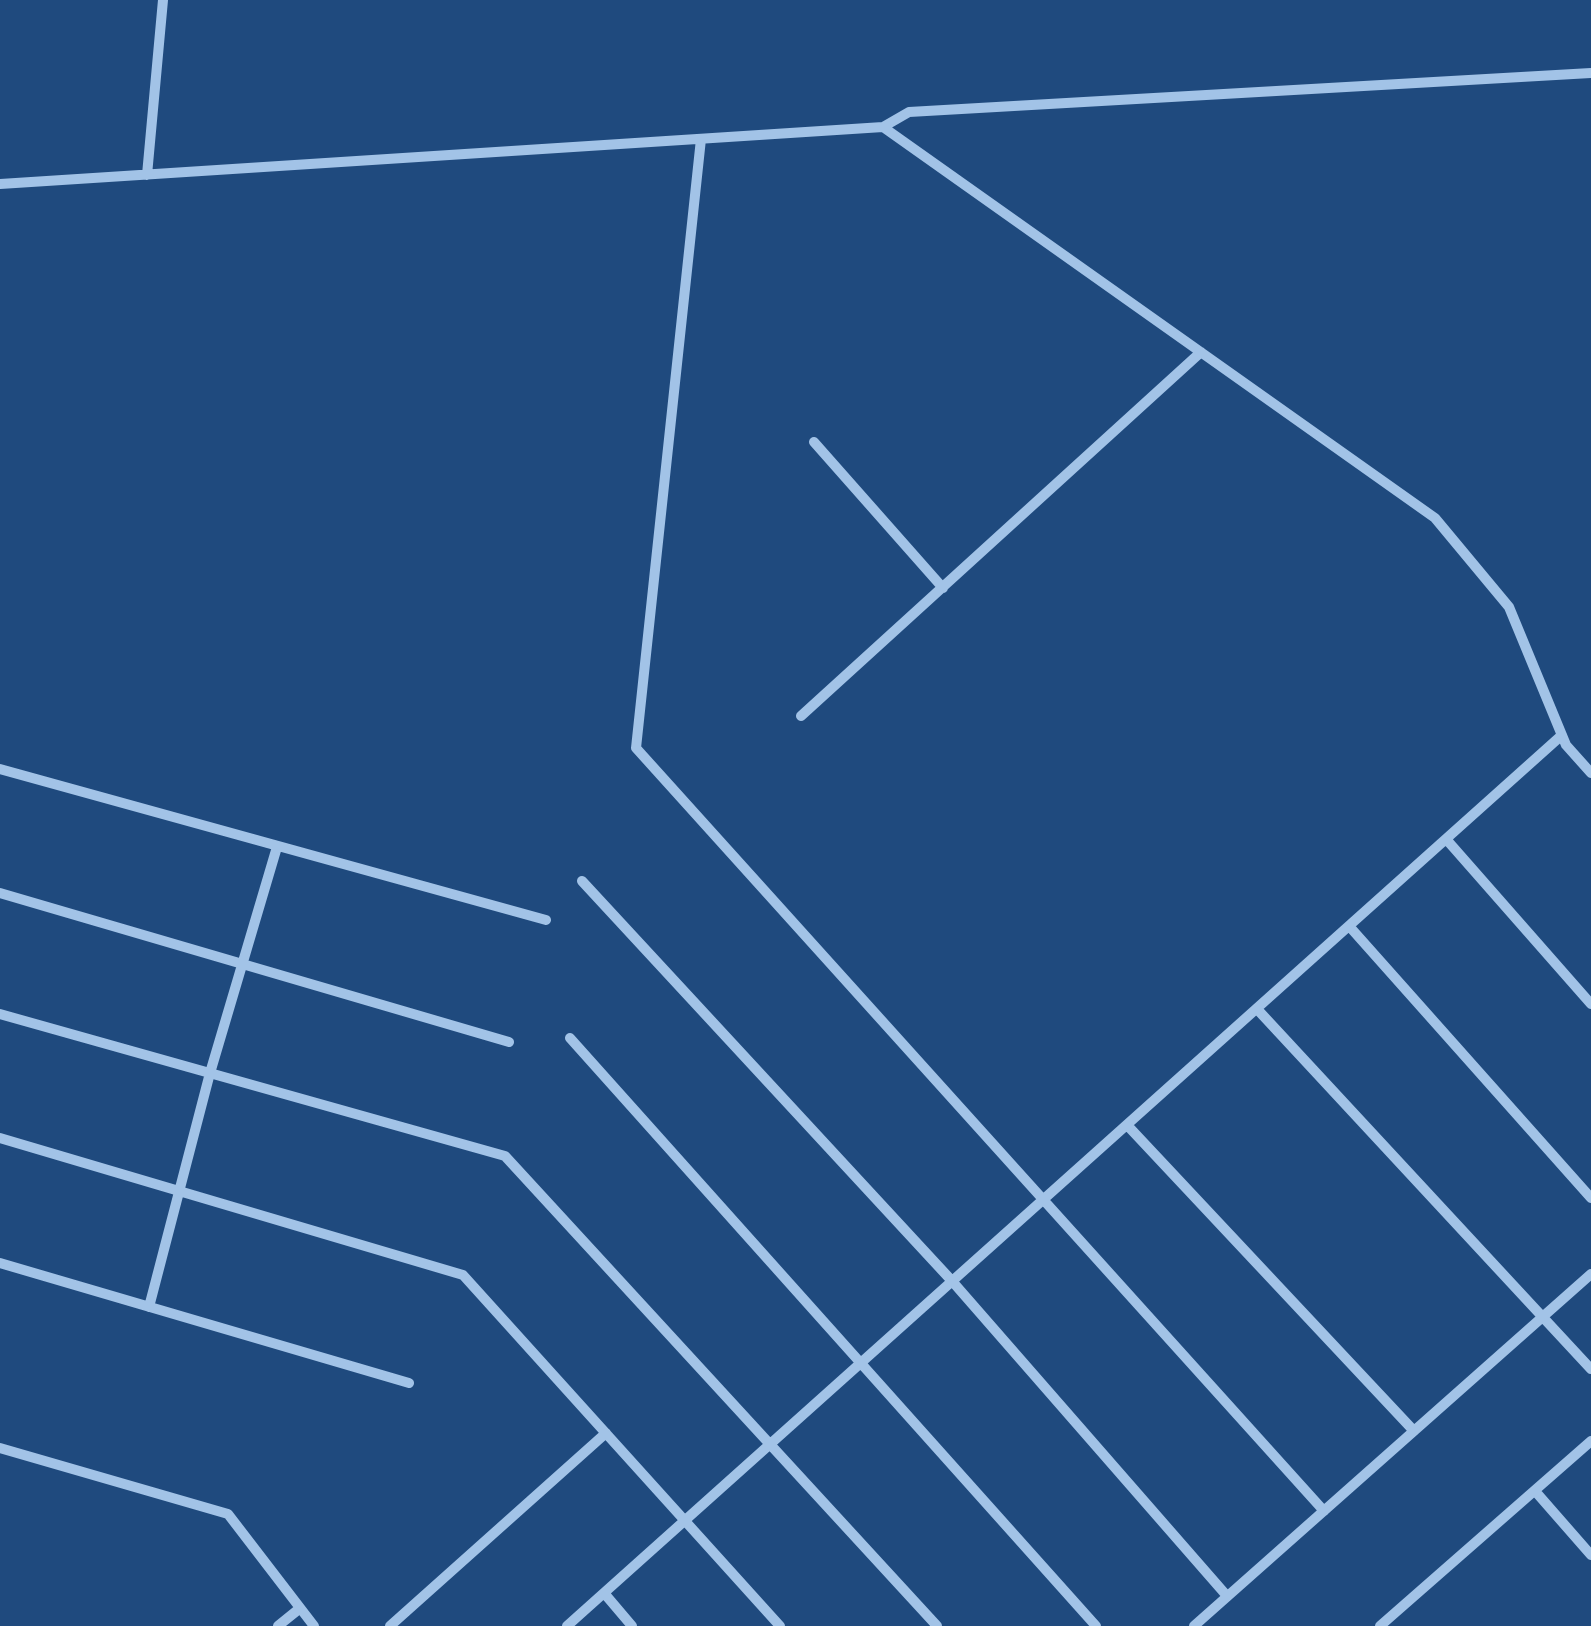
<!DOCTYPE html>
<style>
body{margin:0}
canvas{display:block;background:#1f4a7e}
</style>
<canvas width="1591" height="1626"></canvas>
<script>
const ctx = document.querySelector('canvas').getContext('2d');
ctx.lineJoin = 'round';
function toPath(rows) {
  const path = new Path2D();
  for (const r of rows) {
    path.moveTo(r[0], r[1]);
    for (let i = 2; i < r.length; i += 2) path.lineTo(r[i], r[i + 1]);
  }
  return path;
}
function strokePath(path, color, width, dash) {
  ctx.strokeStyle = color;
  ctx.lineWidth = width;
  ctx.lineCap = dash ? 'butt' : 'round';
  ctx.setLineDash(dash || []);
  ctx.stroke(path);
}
const minor = toPath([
 [883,127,909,112,1591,73],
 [701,139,636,748,1324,1511],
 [147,175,163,0],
 [0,184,883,127,1435,518,1509,607,1566,745,1591,773],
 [814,442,943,588],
 [801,716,1201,352],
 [0,769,546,920],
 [1446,839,1591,1004],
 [582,881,952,1281,1227,1596],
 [0,893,509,1042],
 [1349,926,1591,1198],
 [1257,1009,1591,1369],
 [0,1014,505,1156,937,1626],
 [570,1038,1096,1626],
 [1127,1125,1414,1431],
 [0,1138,463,1275,780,1626],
 [0,1263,409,1383],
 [149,1307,210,1073,277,847],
 [0,1448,228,1514,314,1626],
 [1535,1491,1591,1555],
 [604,1593,632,1626],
 [278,1626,299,1609],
 [390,1626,606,1433],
 [567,1626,1562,735],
 [1194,1626,1591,1274],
 [1380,1626,1591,1441]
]);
strokePath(minor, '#a2c3e7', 10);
</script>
